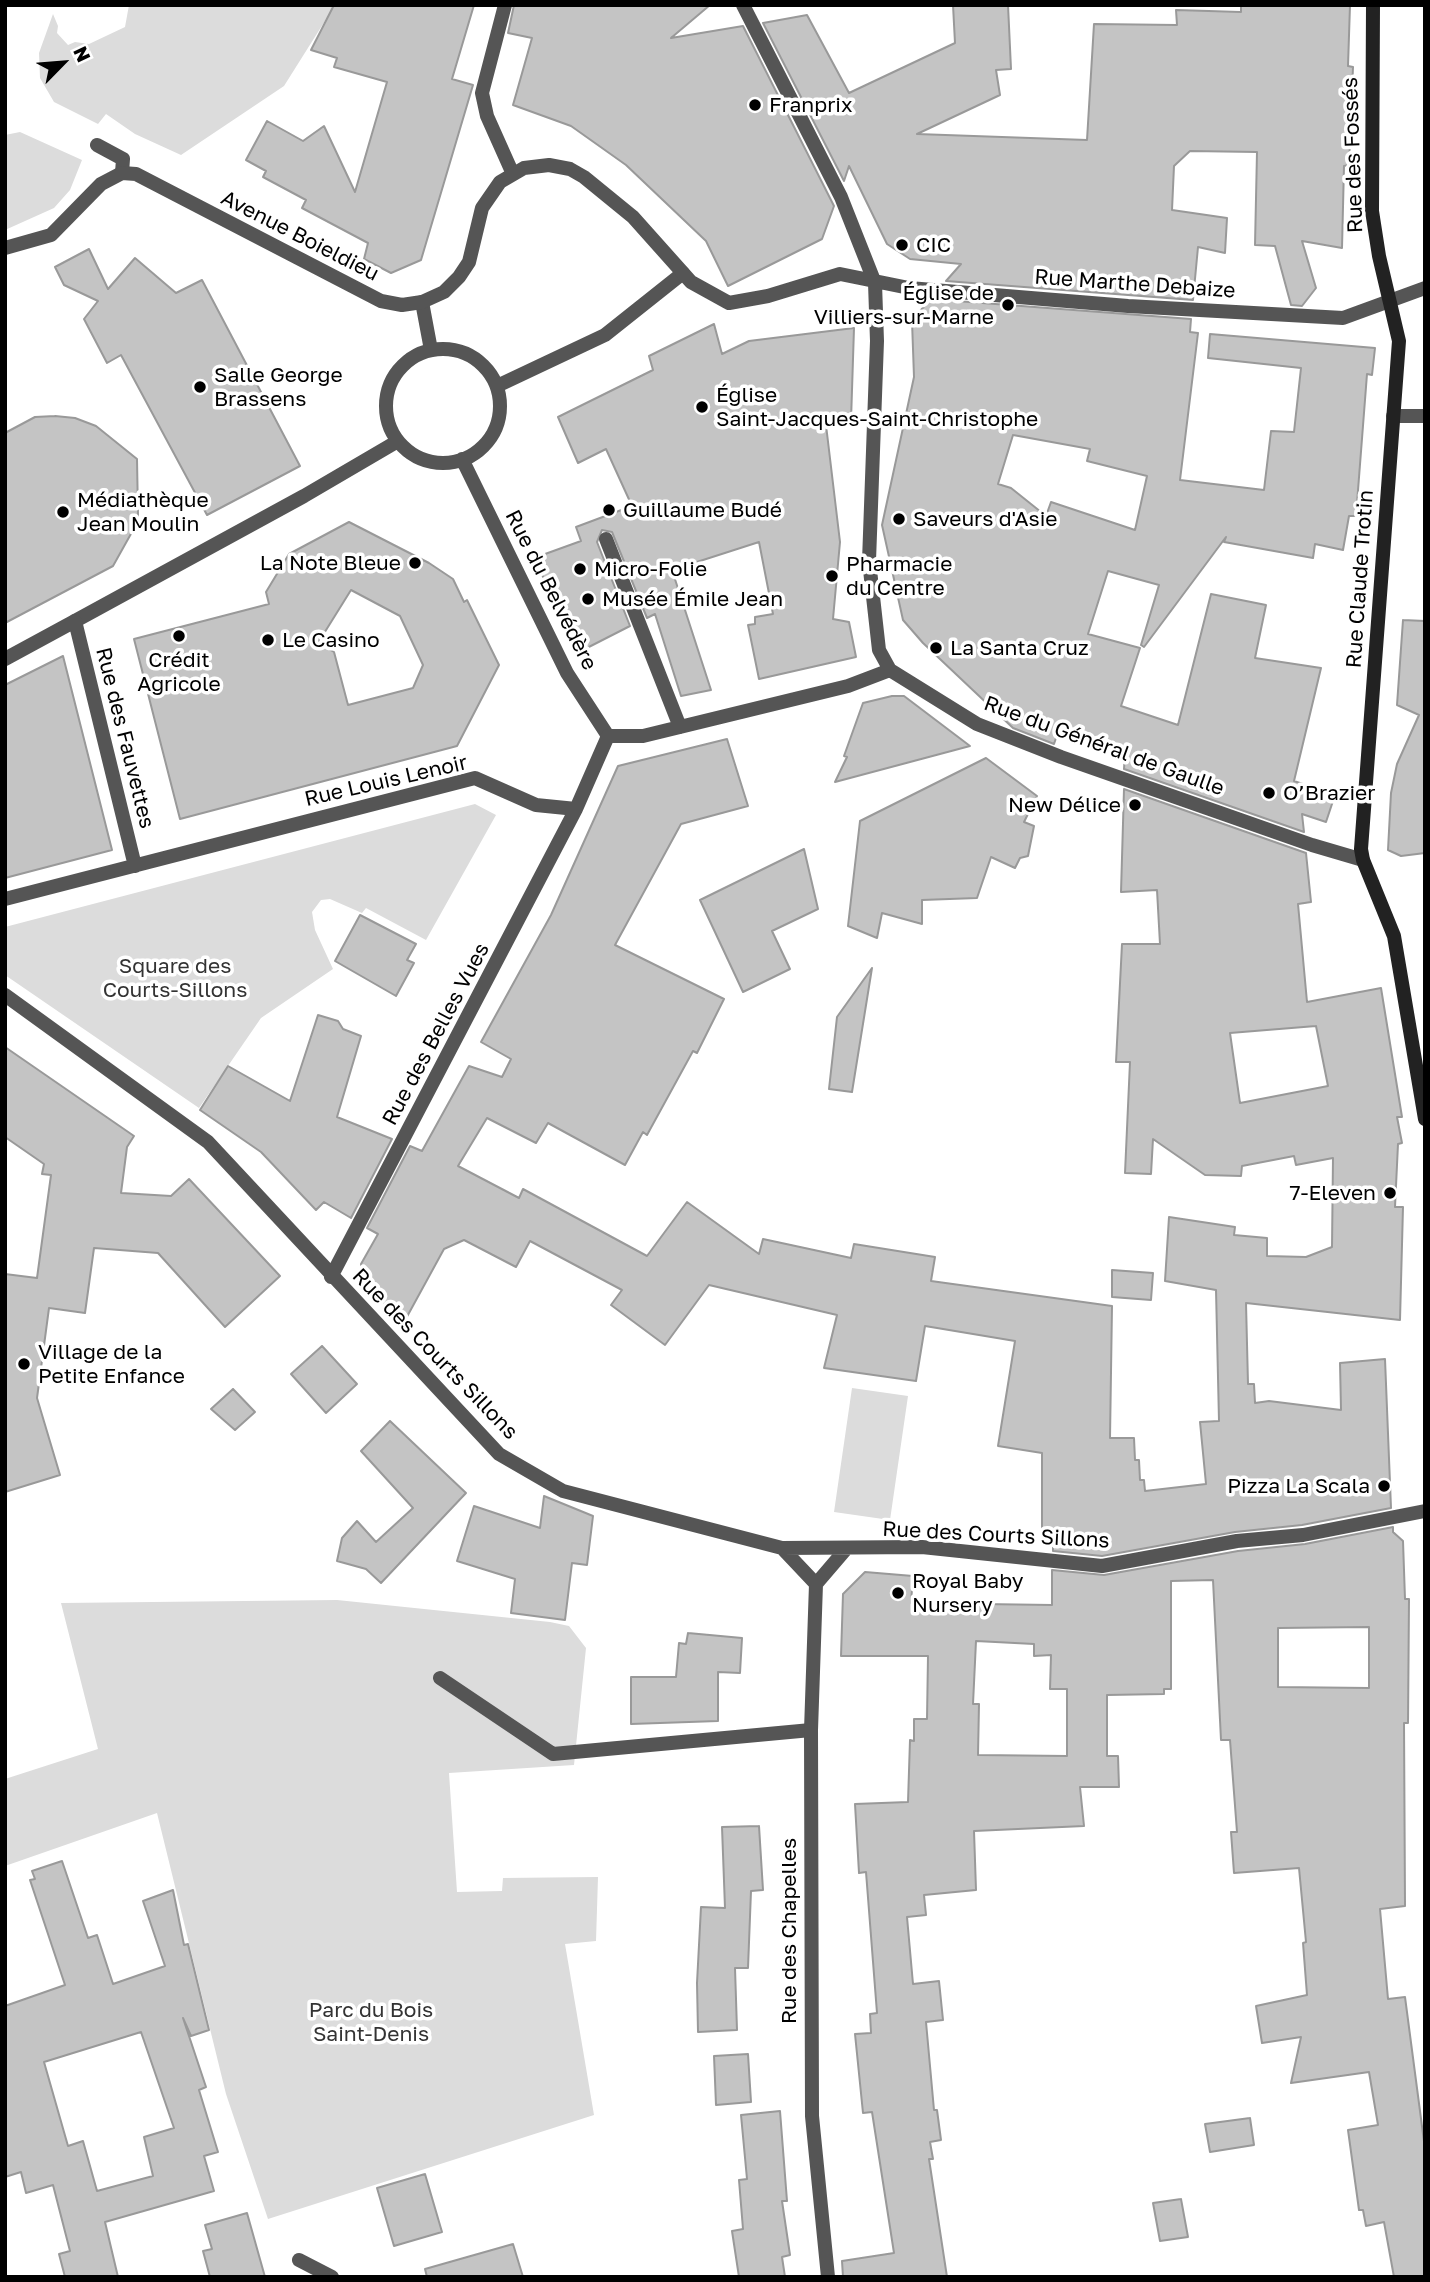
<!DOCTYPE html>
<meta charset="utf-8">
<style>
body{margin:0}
#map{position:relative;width:1430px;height:2282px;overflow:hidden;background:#fff;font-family:"Golos Text",sans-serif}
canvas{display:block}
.frame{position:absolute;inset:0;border:7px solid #000;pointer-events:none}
.north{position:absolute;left:28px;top:28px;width:70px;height:70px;-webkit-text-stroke:5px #fff;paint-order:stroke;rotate:65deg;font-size:19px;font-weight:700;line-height:28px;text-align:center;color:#000}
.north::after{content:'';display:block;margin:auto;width:24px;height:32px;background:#000;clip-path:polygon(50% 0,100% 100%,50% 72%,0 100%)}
</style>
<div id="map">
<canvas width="1430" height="2282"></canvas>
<div class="frame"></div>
<div class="north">N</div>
</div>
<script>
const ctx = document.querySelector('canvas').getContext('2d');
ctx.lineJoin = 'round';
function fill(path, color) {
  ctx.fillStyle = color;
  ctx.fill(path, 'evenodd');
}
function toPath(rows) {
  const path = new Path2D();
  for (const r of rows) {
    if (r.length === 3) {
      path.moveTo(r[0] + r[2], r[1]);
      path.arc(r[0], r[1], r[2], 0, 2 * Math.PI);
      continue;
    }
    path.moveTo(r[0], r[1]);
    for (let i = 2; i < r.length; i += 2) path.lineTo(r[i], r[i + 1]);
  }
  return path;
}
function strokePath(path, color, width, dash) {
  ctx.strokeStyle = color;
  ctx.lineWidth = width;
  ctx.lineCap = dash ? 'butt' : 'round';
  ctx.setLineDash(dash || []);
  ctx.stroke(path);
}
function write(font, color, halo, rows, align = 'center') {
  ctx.font = font + ' "Golos Text",sans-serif';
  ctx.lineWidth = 7;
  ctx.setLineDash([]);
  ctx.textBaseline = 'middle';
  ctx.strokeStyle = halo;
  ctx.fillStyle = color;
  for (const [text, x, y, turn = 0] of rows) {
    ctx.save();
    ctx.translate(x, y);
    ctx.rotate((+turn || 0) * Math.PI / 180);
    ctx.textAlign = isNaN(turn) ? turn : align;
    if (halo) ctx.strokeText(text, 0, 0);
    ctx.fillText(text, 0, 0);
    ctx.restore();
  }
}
const green = toPath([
 [129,5,335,5,284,86,181,155,135,134,106,114,98,124,54,102,40,78,39,53,53,14,58,26,57,33,68,45,75,42,89,44,125,27],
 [20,132,82,160,70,190,54,208,5,230,5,135],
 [475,804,496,815,426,940,366,908,362,913,330,899,321,900,312,912,315,930,333,969,261,1018,199,1108,5,975,5,927],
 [852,1388,908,1396,890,1520,834,1512],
 [337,1600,550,1622,569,1626,586,1648,574,1765,449,1773,457,1892,502,1891,503,1878,598,1877,596,1941,565,1944,594,2115,268,2219,226,2094,157,1813,5,1866,5,1779,98,1749,61,1603]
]);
const building = toPath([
 [334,5,474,5,452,79,473,85,421,260,391,273,364,259,368,243,302,208,306,200,263,177,266,171,246,160,267,121,303,141,324,126,355,192,387,82,334,67,337,58,311,50,334,5],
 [514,5,710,5,671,38,743,26,834,206,822,239,728,286,706,241,626,165,571,126,513,105,532,38,508,33,514,5],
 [953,5,1008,5,1011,69,996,70,1000,95,917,134,1087,140,1094,24,1177,25,1176,10,1241,12,1241,5,1350,5,1348,66,1353,67,1349,165,1344,166,1342,248,1302,241,1316,288,1302,306,1291,305,1275,246,1255,245,1257,152,1190,151,1174,166,1172,210,1227,218,1225,253,1198,247,1193,300,946,281,961,264,910,259,887,244,849,166,844,181,763,23,807,15,849,93,955,43,953,5],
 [89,249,108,289,135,258,176,293,202,280,300,466,207,515,121,355,107,363,84,319,98,301,64,285,55,267,89,249],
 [930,299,1191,319,1190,332,1198,333,1180,480,1264,490,1271,431,1294,432,1301,368,1208,358,1210,334,1375,348,1372,375,1367,374,1356,516,1349,516,1343,550,1315,544,1313,558,1224,542,1226,537,1144,647,1141,645,1159,585,1108,571,1088,634,1140,648,1121,706,1178,725,1211,594,1266,605,1255,658,1321,668,1294,781,1335,795,1326,822,1302,814,1304,832,1124,769,1125,752,1059,729,1054,744,1013,728,923,643,903,620,882,525,914,377,912,321,930,299],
 [1013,435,1090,449,1087,461,1147,476,1135,530,1051,502,1046,516,1011,488,998,484,1013,435],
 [714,324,722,354,749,341,854,328,851,421,826,425,840,542,833,619,849,622,856,657,759,679,748,625,755,624,755,617,773,614,759,542,672,570,711,690,681,696,655,614,647,618,612,532,602,530,597,542,630,626,579,652,534,558,581,541,576,527,632,506,606,449,578,463,558,417,653,370,649,356,714,324],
 [55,416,75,418,96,426,137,459,138,515,132,532,113,566,5,623,5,433,35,417,55,416],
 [349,522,429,563,453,579,464,602,467,600,499,665,457,746,180,819,134,639,269,604,266,592,289,554,349,522],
 [351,590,400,616,423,665,413,688,348,705,334,652,318,643,351,590],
 [1403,620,1425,621,1425,853,1401,856,1388,850,1391,793,1397,764,1419,715,1397,705,1403,620],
 [63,656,112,850,5,878,5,685,63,656],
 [892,696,904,696,970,746,835,782,847,757,844,756,863,703,892,696],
 [727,739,748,806,681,824,615,945,724,999,697,1053,693,1051,647,1135,643,1132,625,1165,548,1123,536,1143,487,1118,458,1166,519,1198,523,1189,647,1256,687,1202,759,1254,763,1239,851,1258,854,1244,935,1257,931,1281,1112,1306,1110,1438,1134,1438,1135,1460,1139,1460,1140,1480,1144,1480,1145,1491,1206,1484,1200,1422,1219,1421,1216,1290,1165,1281,1169,1217,1235,1227,1234,1235,1267,1238,1267,1256,1306,1257,1332,1247,1333,1158,1296,1165,1294,1156,1242,1166,1241,1176,1205,1175,1153,1139,1151,1174,1125,1173,1130,1062,1116,1062,1122,944,1160,944,1157,890,1121,892,1124,789,1306,853,1311,902,1298,904,1307,1002,1381,988,1402,1117,1397,1117,1402,1143,1398,1144,1395,1207,1403,1207,1400,1320,1246,1303,1248,1384,1254,1384,1255,1403,1269,1401,1341,1410,1340,1363,1385,1359,1391,1508,1302,1525,1235,1532,1102,1556,1053,1551,1053,1543,1042,1542,1042,1453,998,1446,1015,1341,925,1326,916,1381,824,1368,837,1315,709,1285,665,1345,611,1305,622,1290,530,1241,516,1267,464,1240,444,1249,403,1324,364,1281,361,1264,378,1234,367,1228,410,1146,422,1151,469,1066,502,1077,511,1059,481,1042,551,915,618,766,727,739],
 [1316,1026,1328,1086,1240,1103,1230,1033,1316,1026],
 [986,758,1037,796,1024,822,1034,826,1028,856,1020,858,1015,868,991,857,977,898,922,900,922,924,882,913,877,938,848,926,860,821,986,758],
 [804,849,818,909,772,931,790,969,743,992,700,900,804,849],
 [360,915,416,944,407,960,414,963,396,996,335,961,360,915],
 [872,968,852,1092,829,1089,837,1017,872,968],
 [318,1015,338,1021,343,1029,361,1036,337,1117,392,1139,351,1218,324,1202,316,1210,261,1152,200,1110,228,1066,290,1101,318,1015],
 [5,1047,134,1136,127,1147,121,1193,171,1196,189,1179,280,1276,225,1327,158,1253,94,1248,85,1313,49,1308,37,1398,60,1475,5,1492,5,1274,37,1278,51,1175,42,1174,44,1164,5,1137,5,1047],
 [1112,1270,1153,1273,1151,1300,1112,1297,1112,1270],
 [322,1346,357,1384,326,1413,291,1374,322,1346],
 [233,1389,255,1412,235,1430,211,1409,233,1389],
 [390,1421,466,1493,381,1583,366,1569,337,1561,342,1538,357,1521,376,1542,413,1508,361,1451,390,1421],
 [544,1496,593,1516,587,1565,572,1563,565,1620,511,1613,515,1579,457,1561,474,1506,540,1528,544,1496],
 [1393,1527,1393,1532,1403,1541,1405,1599,1409,1599,1408,1723,1404,1723,1405,1906,1380,1909,1388,1999,1405,1997,1425,2149,1425,2277,1394,2277,1384,2222,1366,2226,1363,2210,1359,2210,1348,2130,1378,2125,1369,2072,1291,2083,1301,2037,1262,2043,1256,2006,1307,1995,1303,1943,1306,1942,1299,1868,1234,1873,1231,1832,1237,1832,1230,1740,1221,1740,1213,1580,1171,1581,1171,1689,1164,1689,1164,1694,1107,1695,1107,1756,1118,1756,1119,1787,1080,1787,1084,1826,974,1831,976,1890,924,1895,926,1915,907,1917,913,1984,939,1981,943,2020,926,2022,934,2110,937,2110,941,2140,930,2142,933,2159,929,2159,947,2277,843,2277,842,2261,894,2253,872,2112,863,2113,855,2034,871,2033,870,2014,877,2013,866,1872,859,1873,855,1804,908,1802,910,1740,914,1741,914,1719,927,1719,928,1656,841,1656,843,1594,865,1572,913,1576,911,1603,1052,1605,1052,1570,1104,1575,1238,1551,1305,1544,1393,1527],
 [1369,1627,1369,1688,1278,1687,1278,1628,1369,1627],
 [976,1641,1034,1644,1034,1656,1051,1655,1050,1689,1067,1689,1067,1756,978,1755,979,1704,973,1704,976,1641],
 [688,1633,742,1638,740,1673,718,1672,718,1721,631,1724,631,1677,676,1677,679,1643,686,1644,688,1633],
 [759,1826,763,1890,751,1891,748,1968,735,1968,737,2030,698,2032,697,1983,701,1907,725,1908,722,1827,759,1826],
 [62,1861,88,1938,97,1935,113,1984,165,1966,143,1901,173,1890,184,1945,188,1944,209,2030,191,2036,183,2018,206,2087,199,2090,218,2152,204,2156,214,2191,105,2222,118,2277,65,2277,59,2254,70,2251,53,2185,26,2193,21,2172,5,2177,5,2006,65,1985,30,1880,35,1879,32,1871,62,1861],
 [141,2032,174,2128,144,2137,153,2176,97,2191,83,2141,68,2146,44,2062,141,2032],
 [748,2054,751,2102,716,2105,714,2056,748,2054],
 [780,2111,787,2201,782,2201,790,2255,782,2257,785,2277,739,2277,732,2231,743,2229,739,2180,747,2179,741,2115,780,2111],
 [1250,2118,1254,2145,1210,2152,1205,2124,1250,2118],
 [425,2174,442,2232,394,2246,377,2188,425,2174],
 [1181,2199,1188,2237,1160,2241,1153,2203,1181,2199],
 [247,2213,265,2277,210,2277,203,2251,212,2249,205,2225,247,2213],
 [513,2244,523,2277,427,2277,425,2269,513,2244]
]);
const service = toPath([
 [97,145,123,159,122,173],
 [440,1678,553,1754,811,1730],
 [299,2260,332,2277]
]);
const pedestrian = toPath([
 [505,5,482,93,487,116,512,172],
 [422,302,431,350],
 [443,406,57],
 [497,386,605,335,683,273],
 [462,459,567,673,608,736],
 [75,621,304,496,398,441]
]);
const minor = toPath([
 [743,5,841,197,875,283,877,341,869,561,879,650,890,670,977,724,1061,757,1312,845,1363,860],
 [5,248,51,235,101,184,122,173,136,174,381,301,402,305,422,302,444,292,459,277,469,262,482,208,500,182,524,168,549,165,570,169,584,177,633,217,691,282,729,303,768,296,840,274,909,288,1128,306,1343,318,1425,288],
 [1393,416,1425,416],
 [606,539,680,727],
 [5,659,75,621,135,866],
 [5,899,475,778,536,805,576,809,608,736,643,736,848,686,890,670],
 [5,995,208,1142,499,1454,563,1491,782,1548,922,1547,1102,1566,1237,1541,1303,1535,1425,1511],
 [331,1277,576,809],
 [782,1548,816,1584],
 [828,2277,812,2116,811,1730,816,1584,846,1549]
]);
const secondary = toPath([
 [1373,5,1372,211,1379,256,1399,341,1361,849,1363,860,1394,936,1425,1119]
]);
const markers = [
 [755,105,7,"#000"],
 [902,245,7,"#000"],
 [1008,305,7,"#000"],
 [200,387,7,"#000"],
 [702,407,7,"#000"],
 [609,510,7,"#000"],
 [63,512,7,"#000"],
 [899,519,7,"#000"],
 [415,563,7,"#000"],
 [580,569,7,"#000"],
 [832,576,7,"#000"],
 [588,599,7,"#000"],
 [179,636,7,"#000"],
 [268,640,7,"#000"],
 [936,648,7,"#000"],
 [1269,793,7,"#000"],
 [1135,805,7,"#000"],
 [1390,1193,7,"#000"],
 [24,1364,7,"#000"],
 [1384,1486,7,"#000"],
 [898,1593,7,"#000"]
];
const poiNames = [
 ["Franprix",769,105],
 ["CIC",916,245],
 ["Église de",994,293,"right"],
 ["Villiers-sur-Marne",994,317,"right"],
 ["Salle George",214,375],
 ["Brassens",214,399],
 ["Église",716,395],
 ["Saint-Jacques-Saint-Christophe",716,419],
 ["Médiathèque",77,500],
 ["Jean Moulin",77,524],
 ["Guillaume Budé",623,510],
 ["Saveurs d'Asie",913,519],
 ["La Note Bleue",401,563,"right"],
 ["Pharmacie",846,564],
 ["du Centre",846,588],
 ["Micro-Folie",594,569],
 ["Musée Émile Jean",602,599],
 ["Le Casino",282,640],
 ["La Santa Cruz",950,648],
 ["Crédit",179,660,"center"],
 ["Agricole",179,684,"center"],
 ["O’Brazier",1283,793],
 ["New Délice",1121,805,"right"],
 ["7-Eleven",1376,1193,"right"],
 ["Village de la",38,1352],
 ["Petite Enfance",38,1376],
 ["Pizza La Scala",1370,1486,"right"],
 ["Royal Baby",912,1581],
 ["Nursery",912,1605]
];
const streetNames = [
 ["Rue des Fossés",1353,155,-92],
 ["Avenue Boieldieu",300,236,27],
 ["Rue Marthe Debaize",1135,284,4],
 ["Rue Claude Trotin",1360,579,-86],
 ["Rue du Belvédère",551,590,63],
 ["Rue des Fauvettes",125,738,76],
 ["Rue du Général de Gaulle",1104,746,20],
 ["Rue Louis Lenoir",386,781,-13],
 ["Rue des Belles Vues",436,1034,-62],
 ["Rue des Courts Sillons",435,1354,46],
 ["Rue des Courts Sillons",996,1535,3],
 ["Rue des Chapelles",789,1931,-90]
];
const parkNames = [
 ["Square des",175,966],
 ["Courts-Sillons",175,990],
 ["Parc du Bois",371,2010],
 ["Saint-Denis",371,2034]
];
fill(green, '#dcdcdc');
fill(building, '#c4c4c4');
strokePath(building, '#999', 2);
strokePath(service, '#555', 14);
strokePath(pedestrian, '#555', 14);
strokePath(minor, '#555', 14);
strokePath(secondary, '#222', 14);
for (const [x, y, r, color] of markers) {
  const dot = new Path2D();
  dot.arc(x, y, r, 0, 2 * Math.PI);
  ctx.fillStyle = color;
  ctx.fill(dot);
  strokePath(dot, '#fff', 2.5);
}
write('21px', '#000', '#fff', poiNames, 'left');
write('21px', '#000', '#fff', streetNames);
write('21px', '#333', '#fff', parkNames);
</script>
